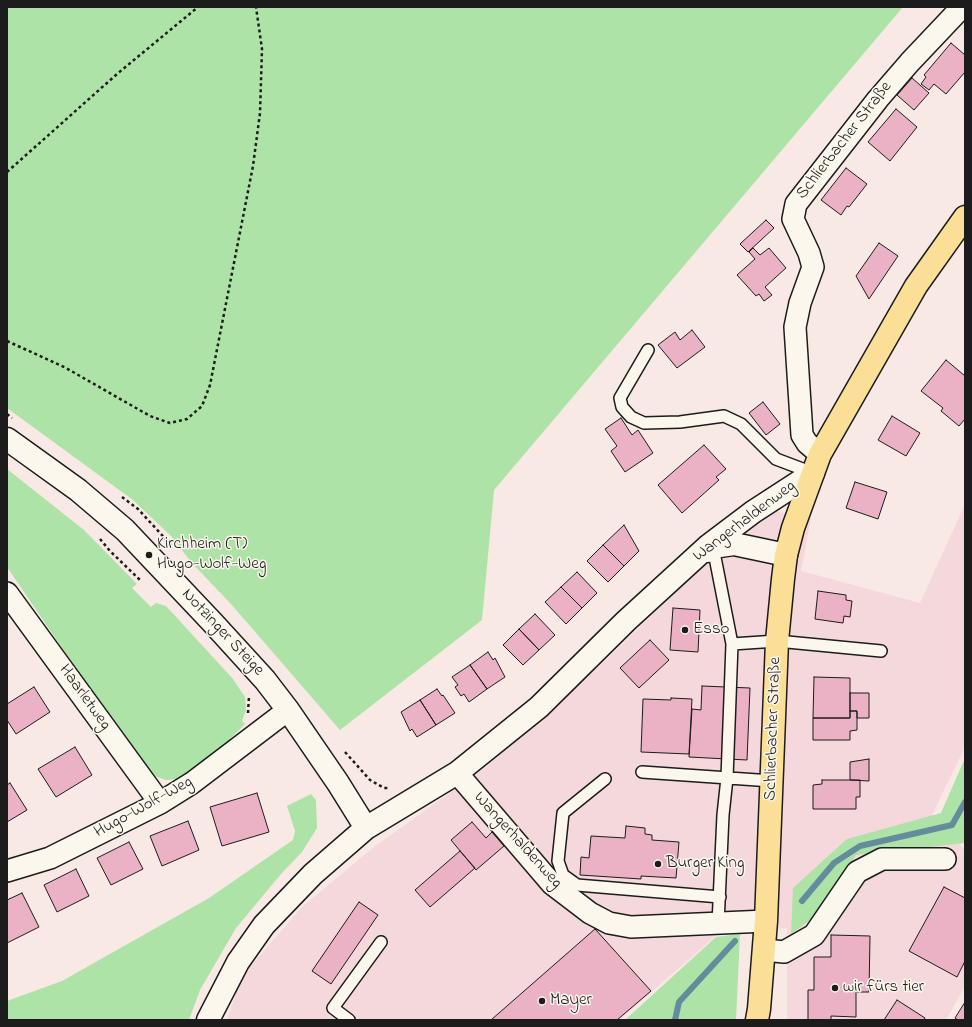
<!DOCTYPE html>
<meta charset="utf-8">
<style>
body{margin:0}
#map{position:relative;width:972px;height:1027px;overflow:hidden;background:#f8e9e4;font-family:"Indie Flower",sans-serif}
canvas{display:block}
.frame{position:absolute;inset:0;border:8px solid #1c1c1c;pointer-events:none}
</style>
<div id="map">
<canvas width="972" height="1027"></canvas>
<div class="frame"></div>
</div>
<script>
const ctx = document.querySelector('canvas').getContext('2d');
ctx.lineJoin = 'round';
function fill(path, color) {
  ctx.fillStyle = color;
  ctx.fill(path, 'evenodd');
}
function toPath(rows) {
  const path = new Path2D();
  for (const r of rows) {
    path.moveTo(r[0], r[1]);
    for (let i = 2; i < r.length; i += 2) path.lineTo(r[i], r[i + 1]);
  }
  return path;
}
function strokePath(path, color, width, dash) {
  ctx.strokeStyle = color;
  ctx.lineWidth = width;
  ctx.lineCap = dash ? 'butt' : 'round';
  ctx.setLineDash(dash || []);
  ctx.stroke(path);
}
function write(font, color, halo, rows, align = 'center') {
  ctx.font = font + ' "Indie Flower",sans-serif';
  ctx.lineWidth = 3;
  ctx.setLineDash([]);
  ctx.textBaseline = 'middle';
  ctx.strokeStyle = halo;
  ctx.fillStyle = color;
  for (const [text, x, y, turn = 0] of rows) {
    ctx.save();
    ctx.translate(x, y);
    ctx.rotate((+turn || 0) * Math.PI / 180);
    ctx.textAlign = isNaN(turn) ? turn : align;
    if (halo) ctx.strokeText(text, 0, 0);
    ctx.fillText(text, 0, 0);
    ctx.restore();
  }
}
const built = toPath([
 [965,504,965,747,932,815,965,850,965,986,946,1020,787,1020,787,928,718,934,619,1020,227,1020,242,976,302,907,374,847,486,767,607,659,735,534,775,511,811,518,801,571,920,603]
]);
const green = toPath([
 [7,7,903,7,494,490,482,620,340,730,231,604,191,562,172,537,133,500,7,408],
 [7,469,84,530,137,584,132,588,151,607,156,603,166,606,233,679,245,697,246,710,242,721,245,724,211,758,179,779,166,780,152,775,139,761,7,567],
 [965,758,965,843,856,855,818,914,791,934,793,888,847,839,941,813],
 [311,794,316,800,317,828,302,852,281,874,236,928,200,990,189,1020,7,1020,7,1001,62,981,209,898,293,840,295,831,287,806],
 [740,934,736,1020,625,1020,716,937]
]);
const stream = toPath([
 [802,901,834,863,860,846,952,825,965,802],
 [675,1020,679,1002,735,941]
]);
const building = toPath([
 [951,43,965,55,965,72,946,94,934,84,929,90,921,84,926,77,924,75,951,43],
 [912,78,929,93,914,110,897,95,912,78],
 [896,109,917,127,890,161,868,142,896,109],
 [846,168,867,184,849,207,847,206,841,215,821,200,846,168],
 [766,220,774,228,748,252,740,244,766,220],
 [879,243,898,256,869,299,856,276,879,243],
 [753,248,760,255,769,248,786,268,765,287,772,295,764,301,759,294,756,296,737,275,755,259,749,252,753,248],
 [692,330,705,347,677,368,658,345,675,332,680,340,692,330],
 [946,360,965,376,965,419,959,426,941,411,943,408,921,391,946,360],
 [763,402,780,424,766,435,749,413,763,402],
 [892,416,920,433,906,456,878,440,892,416],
 [621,418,632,435,638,430,653,453,625,472,611,451,617,446,605,429,621,418],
 [704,445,726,469,716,477,719,480,682,513,658,485,704,445],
 [855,482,887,492,878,519,846,508,855,482],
 [624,525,639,551,624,566,603,545,624,525],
 [603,545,624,566,608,582,587,561,603,545],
 [577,572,597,593,582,608,561,587,577,572],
 [561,587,582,608,566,624,545,602,561,587],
 [818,591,846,595,846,600,852,601,850,617,844,616,843,623,815,619,818,591],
 [673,608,700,610,698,652,670,650,673,608],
 [535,614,555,635,539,650,519,629,535,614],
 [519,629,539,650,523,665,503,645,519,629],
 [650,640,669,660,639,688,620,668,650,640],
 [488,652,493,660,495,658,505,677,487,689,470,665,488,652],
 [470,665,487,689,469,702,464,694,461,696,455,687,458,685,452,677,470,665],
 [814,677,850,678,850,718,813,718,814,677],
 [702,686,750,688,747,760,689,757,692,709,701,710,702,686],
 [34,687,50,712,16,734,7,720,7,704,34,687],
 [437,689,442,696,443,695,455,713,436,725,420,700,437,689],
 [850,693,869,693,869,718,857,718,857,711,850,711,850,693],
 [671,698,692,699,689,754,641,752,643,699,671,700,671,698],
 [420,700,436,725,417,737,412,729,410,731,401,712,420,700],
 [850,711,857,711,857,730,850,731,850,740,813,740,813,718,850,718,850,711],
 [75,747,92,775,56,797,38,769,75,747],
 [869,759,869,781,850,780,850,762,869,759],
 [822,780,860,780,860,797,856,797,856,809,813,809,813,785,822,784,822,780],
 [10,783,27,810,7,822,7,785,10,783],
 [257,793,269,832,222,846,210,807,257,793],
 [188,821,199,850,162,866,150,836,188,821],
 [472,822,486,838,492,832,504,846,476,870,451,840,472,822],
 [626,826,645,828,645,834,652,835,652,840,679,842,676,878,641,876,641,879,580,875,581,857,589,858,591,836,625,838,626,826],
 [129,842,143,869,111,885,97,858,129,842],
 [460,851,475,868,430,907,415,890,460,851],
 [76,869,89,896,57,912,44,885,76,869],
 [944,887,965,898,965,961,957,977,909,951,944,887],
 [22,893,39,927,7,943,7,900,22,893],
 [359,902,378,915,331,984,312,971,359,902],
 [595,929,651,991,617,1020,491,1020,595,929],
 [831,935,870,936,869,992,856,992,856,1017,831,1016,831,1020,808,1020,808,990,814,990,814,957,831,957,831,935],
 [897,1000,925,1018,924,1020,884,1020,897,1000],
 [965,1002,965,1020,958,1020,955,1018,965,1002]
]);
const path = toPath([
 [7,172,117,74,198,7],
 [7,341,66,368,150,416,170,423,187,419,202,406,210,385,253,166,260,113,262,49,256,7],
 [7,414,12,418],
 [122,497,138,509,172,546],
 [100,539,110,551,140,580],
 [248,713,249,696],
 [345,752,370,780,384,788,390,788]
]);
const service = toPath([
 [648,350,620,398,622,407,631,417,644,423,680,422,724,416,741,424,776,459,813,473],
 [713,547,732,644,727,778,723,815,718,924],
 [732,644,777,641,881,651],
 [642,772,772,781],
 [605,779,563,813,558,861,563,875,577,885,720,897],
 [349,1020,333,1008,381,942]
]);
const minor = toPath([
 [820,454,807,443,802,435,795,327,800,303,813,267,809,253,793,219,796,204,878,99,910,62,962,7],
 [7,593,160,803],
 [457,773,552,884,590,913,609,923,631,927,766,921],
 [7,871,50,858,160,803,192,783,288,710],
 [765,950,784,952,814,935,857,872,882,859,945,859]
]);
const secondary = toPath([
 [7,439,78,490,125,530,213,623,265,680,288,710,338,783,366,828],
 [707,551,713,547,734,544,786,555],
 [208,1020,238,962,264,925,313,874,366,828,457,773,539,707,626,621,708,546,753,512,813,473]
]);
const primary = toPath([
 [757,1020,759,1009,766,921,777,641,783,579,786,555,793,528,820,454,916,286,965,217]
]);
const markers = [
 [149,555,4,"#1c1c1c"],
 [685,630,4,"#1c1c1c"],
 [658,864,4,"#1c1c1c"],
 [835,988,4,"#1c1c1c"],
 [542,1001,4,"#1c1c1c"]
];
const streetNames = [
 ["Schlierbacher Straße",845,141,-52],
 ["Wangerhaldenweg",745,522,-37],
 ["Notzinger Steige",222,633,47],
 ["Haarletweg",84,698,54],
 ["Schlierbacher Straße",774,729,-88],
 ["Hugo-Wolf-Weg",144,808,-29],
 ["Wangerhaldenweg",517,841,48]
];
const poiNames = [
 ["Kirchheim (T)",157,545],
 ["Hugo-Wolf-Weg",157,565],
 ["Esso",693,630],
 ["Burger King",666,864],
 ["wir fürs tier",843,988],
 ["Mayer",550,1001]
];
fill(built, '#f4d8db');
fill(green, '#ade3a6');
strokePath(stream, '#638d9d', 6);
fill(building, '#ebb2c5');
strokePath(building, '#1c1c1c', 1);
strokePath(service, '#1c1c1c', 14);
strokePath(minor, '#1c1c1c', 24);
strokePath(secondary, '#1c1c1c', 25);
strokePath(primary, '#1c1c1c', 25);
strokePath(path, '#1c1c1c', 2.5, [3, 3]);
strokePath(service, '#fbf7ec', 11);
strokePath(minor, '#fbf7ec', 21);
strokePath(secondary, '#fbf7ec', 22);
strokePath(primary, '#fbdf96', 22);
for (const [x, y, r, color] of markers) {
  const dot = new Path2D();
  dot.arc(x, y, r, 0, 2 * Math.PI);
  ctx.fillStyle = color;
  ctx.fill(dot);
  strokePath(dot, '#fbf7ec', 1.5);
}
write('17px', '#1c1c1c', '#fbf7ec', streetNames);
write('17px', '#1c1c1c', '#fbf7ec', poiNames, 'left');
</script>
